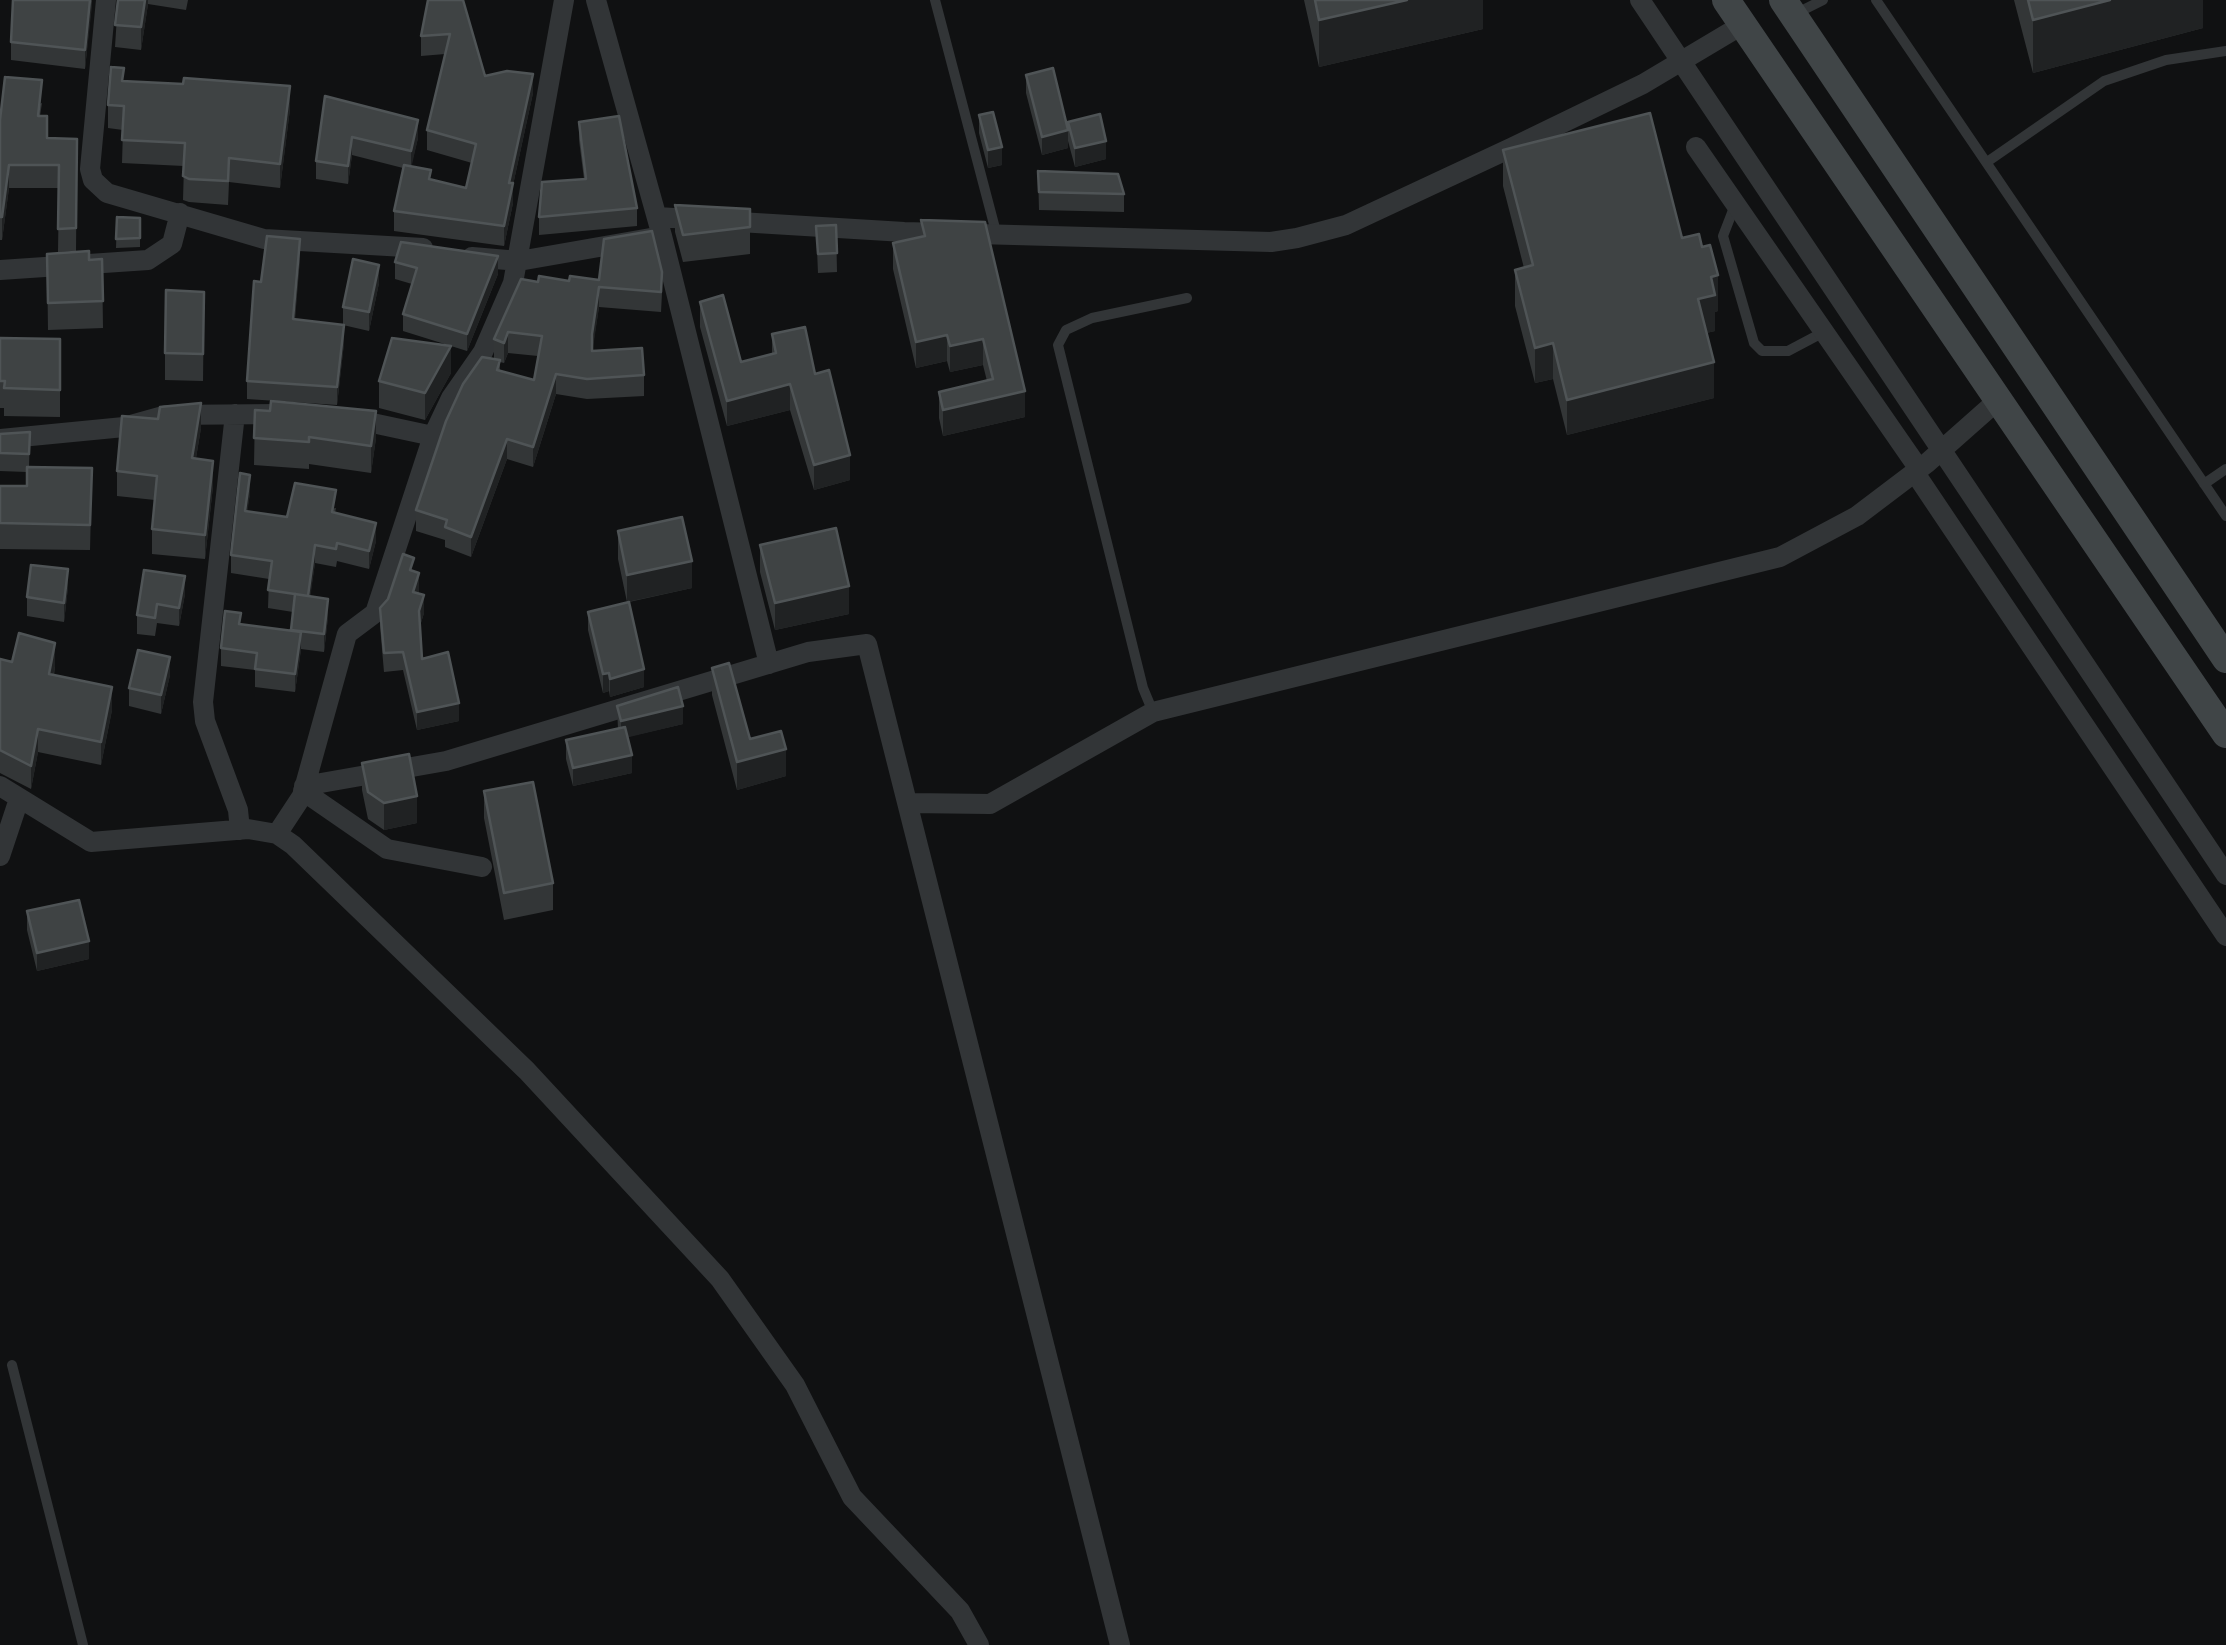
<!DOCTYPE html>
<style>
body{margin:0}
canvas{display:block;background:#101112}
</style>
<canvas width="2226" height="1645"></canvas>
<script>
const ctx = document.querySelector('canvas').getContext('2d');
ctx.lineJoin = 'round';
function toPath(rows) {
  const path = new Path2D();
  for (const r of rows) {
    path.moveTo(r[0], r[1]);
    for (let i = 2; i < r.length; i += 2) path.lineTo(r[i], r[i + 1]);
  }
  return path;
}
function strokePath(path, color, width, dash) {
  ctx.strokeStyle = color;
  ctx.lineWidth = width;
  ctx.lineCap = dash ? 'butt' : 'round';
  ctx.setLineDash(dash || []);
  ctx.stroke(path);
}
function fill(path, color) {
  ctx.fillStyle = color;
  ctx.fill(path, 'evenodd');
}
const lane = toPath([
 [935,0,996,232],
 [1876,0,2226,516],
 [1795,14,1823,0],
 [1987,162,2104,81,2166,60,2226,51],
 [1735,205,1723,236,1754,343,1762,351,1788,351,1822,333],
 [2204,484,2226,469],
 [1153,712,1143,688,1058,345,1066,330,1092,318,1187,298],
 [12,1365,83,1645]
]);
const street = toPath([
 [106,0,90,169,93,180,107,193,264,239,423,248],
 [596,0,662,236,769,664],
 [1640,0,2226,875],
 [1696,147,1919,469],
 [657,217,904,232,1271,242,1297,238,1346,225,1513,147,1643,84,1742,25],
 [472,257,519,261,662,236],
 [0,270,148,260,172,244,180,213],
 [235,414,203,702,205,721,238,810,240,830],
 [349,418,433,436],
 [0,439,124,427,167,415,280,414],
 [1915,473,2226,936],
 [0,786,91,842,248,829,277,834,293,845,527,1071,720,1279,795,1385,852,1497,960,1611,979,1645],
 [304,786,446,761,808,652,867,644,1120,1645],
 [303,791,387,849,482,867],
 [910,803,990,804,1153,712,1780,557,1857,516,1927,463,1997,401],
 [277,834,302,796,347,634,375,613,433,436,451,398,483,352,513,283,564,0],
 [0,856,19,799]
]);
const secondary = toPath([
 [1726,0,2226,734],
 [1783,0,2226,659]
]);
const wall = toPath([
 [92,0,85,69,11,60,11,42],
 [118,0,188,0,186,10,148,4,141,50,115,47],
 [428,0,485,76,533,93,513,185,513,203,504,246,394,231,394,211,403,168,352,155,348,184,316,179,316,161,325,96,418,138,411,166,431,179,466,188,472,163,427,150,427,130,445,54,421,56,421,36],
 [1304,0,1483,0,1483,29,1319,67],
 [2014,0,2203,0,2203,28,2033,73],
 [1026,75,1068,129,1068,122,1106,159,1075,167,1068,141,1068,148,1042,155,1026,93],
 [124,81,290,109,280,188,229,182,228,205,189,202,183,200,184,166,122,163,123,130,108,128,108,105],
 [42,103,40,116,47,138,77,139,76,251,58,252,59,188,9,188,2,240,0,240,0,120],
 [979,115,1002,165,988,168,979,133],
 [579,122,637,208,637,226,539,235,539,217,584,179,579,140],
 [1503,150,1682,238,1718,311,1715,312,1715,331,1706,333,1714,398,1567,435,1553,379,1535,383,1515,306,1515,270,1524,268,1503,186],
 [1038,171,1124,194,1124,212,1039,210],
 [675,205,750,209,750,254,683,262,675,232],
 [117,217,140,218,140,247,116,248],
 [921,220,1025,417,943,436,939,418,939,392,987,381,983,365,950,372,947,361,916,368,893,269,893,243,921,237],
 [836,225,837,272,818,273,816,226],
 [47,254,89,260,102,259,103,328,48,330],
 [300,258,295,319,344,343,337,405,247,399,247,381,261,282],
 [395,262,498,274,467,351,451,346,451,373,425,420,379,408,379,381,451,346,403,331,403,314,412,284,395,279],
 [599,280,662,293,661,312,599,307,592,351,644,375,644,396,587,399,556,394,533,467,507,459,471,557,445,547,445,540,416,531,416,510,494,359,494,339,538,282],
 [508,353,538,356,534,380,500,370,500,362,504,363],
 [379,283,369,331,343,325,343,307],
 [204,292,203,381,165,380,165,353],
 [700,302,741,362,772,354,772,334,815,374,850,480,814,490,790,410,727,426,700,327],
 [0,338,60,339,60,417,4,416,4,408,0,408],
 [255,410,376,438,371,473,309,464,309,469,254,465],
 [201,428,196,458,213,486,205,559,152,554,152,529,155,500,117,496,117,471],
 [30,432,29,467,92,468,90,550,0,549,0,486,27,486,27,472,0,471,0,434],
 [250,493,247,511,287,517,336,508,335,513,376,541,369,569,337,561,336,567,315,563,310,596,328,617,324,652,301,649,295,692,255,687,255,670,221,666,221,648,241,624,291,631,293,612,268,608,269,579,231,573,231,555],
 [618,531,692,588,629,602,644,687,610,697,609,691,603,693,588,630,588,612,627,602,618,559],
 [760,545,849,614,775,630,760,572],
 [414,572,424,613,420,626,422,659,459,721,417,730,403,670,384,672,380,626,380,608],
 [185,576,185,594,179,626,157,623,155,636,137,634,137,615],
 [68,587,64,622,27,616,27,597],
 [0,659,55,666,54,675,112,710,101,765,38,752,31,789,0,773],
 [712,668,750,739,786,776,737,790,712,695],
 [170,675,161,714,129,706,129,688],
 [617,706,683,724,627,737,632,773,573,786,566,759,566,740,618,729],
 [362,763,417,823,384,830,368,819,362,790],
 [484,791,553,883,553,910,504,920,484,818],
 [27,911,89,959,37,971,27,930]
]);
const shadedWall = toPath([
 [90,0,92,6,85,69,85,50],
 [145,0,148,0,148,4,141,50,141,27],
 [1407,0,1483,0,1483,29,1319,67,1319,20],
 [2110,0,2203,0,2203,28,2033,73,2033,20],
 [533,74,533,93,513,185,513,203,504,246,504,226,509,183],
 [290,86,290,109,280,188,280,164],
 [418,120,418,138,411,169,411,151],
 [1068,130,1068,148,1042,155,1042,137],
 [352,137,352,155,348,184,348,166],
 [1106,141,1106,159,1075,167,1075,148],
 [1002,147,1002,165,988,168,988,150],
 [9,165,9,188,2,240,2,217],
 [300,239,300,258,293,337,293,319],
 [498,256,498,274,467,351,467,334],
 [379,265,379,283,369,331,369,312],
 [1718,275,1718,311,1715,312,1715,331,1698,335,1698,299,1711,277],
 [599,287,599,307,592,355,592,334],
 [344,325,344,343,337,405,337,387],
 [508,332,508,353,504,363,504,343],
 [947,335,947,361,916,368,916,342],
 [983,339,983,365,950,372,950,346],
 [1553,343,1553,379,1535,383,1535,348],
 [451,346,451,373,425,420,425,393],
 [1714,362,1714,398,1567,435,1567,400],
 [556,374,556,394,533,467,533,447],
 [790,384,790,410,727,426,727,401],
 [1025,391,1025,417,943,436,943,410],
 [201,403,201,428,192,482,192,458],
 [376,411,376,438,371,473,371,446],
 [507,439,507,459,471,557,471,537],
 [850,455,850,480,814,490,814,465],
 [213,461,213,486,205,559,205,535],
 [250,475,250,493,245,529,245,511],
 [376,523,376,541,369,569,369,551],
 [315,545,315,563,308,614,308,596],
 [692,561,692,588,627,602,627,575],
 [68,569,68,587,64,622,64,603],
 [419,573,419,592,413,610,413,592],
 [185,576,185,594,179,626,179,608],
 [849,586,849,614,775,630,775,603],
 [424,595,424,613,419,629,419,611],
 [328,599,328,617,324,652,324,634],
 [301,632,301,650,295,692,295,674],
 [55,643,55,666,49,697,49,674],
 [170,657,170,675,161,714,161,695],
 [644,669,644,687,610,697,610,679],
 [609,673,609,691,603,693,603,674],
 [112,687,112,710,101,765,101,742],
 [459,703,459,721,417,730,417,712],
 [683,706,683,724,621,739,621,721],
 [38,729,38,752,31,789,31,766],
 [786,749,786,776,737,790,737,762],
 [632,755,632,773,573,786,573,768],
 [417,796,417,823,384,830,384,803],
 [89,941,89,959,37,971,37,953]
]);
const building = toPath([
 [13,0,90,0,85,50,11,42,13,0],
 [118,0,145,0,141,27,115,25,118,0],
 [428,0,463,0,485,76,507,71,533,74,509,183,513,183,504,226,394,211,404,165,431,170,429,179,466,188,476,144,427,130,450,34,421,36,428,0],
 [1315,0,1407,0,1319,20,1315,0],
 [2028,0,2110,0,2033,20,2028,0],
 [111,67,124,68,122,81,183,84,184,78,290,86,280,164,229,158,228,181,189,179,183,176,185,143,122,140,124,106,108,105,111,67],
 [1053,68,1068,130,1042,137,1026,75,1053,68],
 [5,77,42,80,38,116,47,116,47,138,77,139,76,228,58,229,59,165,9,165,2,217,0,217,0,120,5,77],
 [325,96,418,120,411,151,352,137,348,166,316,161,325,96],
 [993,112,1002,147,988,150,979,115,993,112],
 [1650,113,1682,238,1699,234,1702,247,1710,245,1718,275,1711,277,1715,295,1698,299,1714,362,1567,400,1553,343,1535,348,1515,270,1533,265,1503,150,1650,113],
 [1100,114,1106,141,1075,148,1068,122,1100,114],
 [619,116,637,208,539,217,542,182,586,179,579,122,619,116],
 [1038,171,1118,174,1124,194,1039,192,1038,171],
 [675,205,750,209,750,227,683,235,675,205],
 [117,217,140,218,140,238,116,239,117,217],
 [921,220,985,222,1025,391,943,410,939,392,993,379,983,339,950,346,947,335,916,342,893,243,925,236,921,220],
 [836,225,837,253,818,254,816,226,836,225],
 [652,231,662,272,661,292,599,287,592,334,592,351,642,348,644,375,587,379,556,374,533,447,507,439,471,537,445,527,447,520,416,510,446,421,463,384,482,357,500,360,497,370,534,380,542,336,508,332,504,343,494,339,521,279,538,282,539,276,569,281,570,276,599,280,604,239,652,231],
 [267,236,300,239,293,319,344,325,337,387,247,381,254,281,261,282,267,236],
 [401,242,498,256,467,334,403,314,417,268,395,262,401,242],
 [89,251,89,260,102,259,103,301,48,303,47,254,89,251],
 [353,259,379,265,369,312,343,307,353,259],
 [166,290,204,292,203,354,165,353,166,290],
 [723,295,741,362,776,353,772,334,805,327,815,374,829,370,850,455,814,465,790,384,727,401,700,302,723,295],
 [0,338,60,339,60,390,4,388,5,381,0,381,0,338],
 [392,338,451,346,425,393,379,381,392,338],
 [271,401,376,411,371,446,309,437,309,442,254,438,255,410,270,411,271,401],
 [201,403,192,458,213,461,205,535,152,529,157,476,117,471,122,416,158,419,160,407,201,403],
 [30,432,29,454,0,453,0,434,30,432],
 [27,467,92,468,90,525,0,523,0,486,27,486,27,467],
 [240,473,250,475,245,511,287,517,295,483,336,490,332,512,376,523,369,551,337,543,336,549,315,545,308,596,268,590,272,561,231,555,240,473],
 [682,517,692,561,627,575,618,531,682,517],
 [836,528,849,586,775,603,760,545,836,528],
 [403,554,414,558,410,570,419,573,413,592,424,595,419,611,422,659,448,652,459,703,417,712,403,652,384,653,380,608,388,599,403,554],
 [31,565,68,569,64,603,27,597,31,565],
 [144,570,185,576,179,608,157,604,155,618,137,615,144,570],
 [295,594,328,599,324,634,291,630,295,594],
 [629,602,644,669,610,679,609,673,603,674,588,612,629,602],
 [225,611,241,613,239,624,301,632,295,674,255,669,257,653,221,648,225,611],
 [19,633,55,643,49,674,112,687,101,742,38,729,31,766,0,750,0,659,12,662,19,633],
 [138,650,170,657,161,695,129,688,138,650],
 [729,663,750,739,781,731,786,749,737,762,712,668,729,663],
 [678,687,683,706,621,721,617,706,678,687],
 [625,727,632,755,573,768,566,740,625,727],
 [409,754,417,796,384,803,368,792,362,763,409,754],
 [533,782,553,883,504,893,484,791,533,782],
 [79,900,89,941,37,953,27,911,79,900]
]);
strokePath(lane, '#323537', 10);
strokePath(street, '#323537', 20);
strokePath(secondary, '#404547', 28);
fill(wall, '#333637');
fill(shadedWall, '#202223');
fill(building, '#3f4344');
strokePath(building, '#4f5456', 2.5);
</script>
